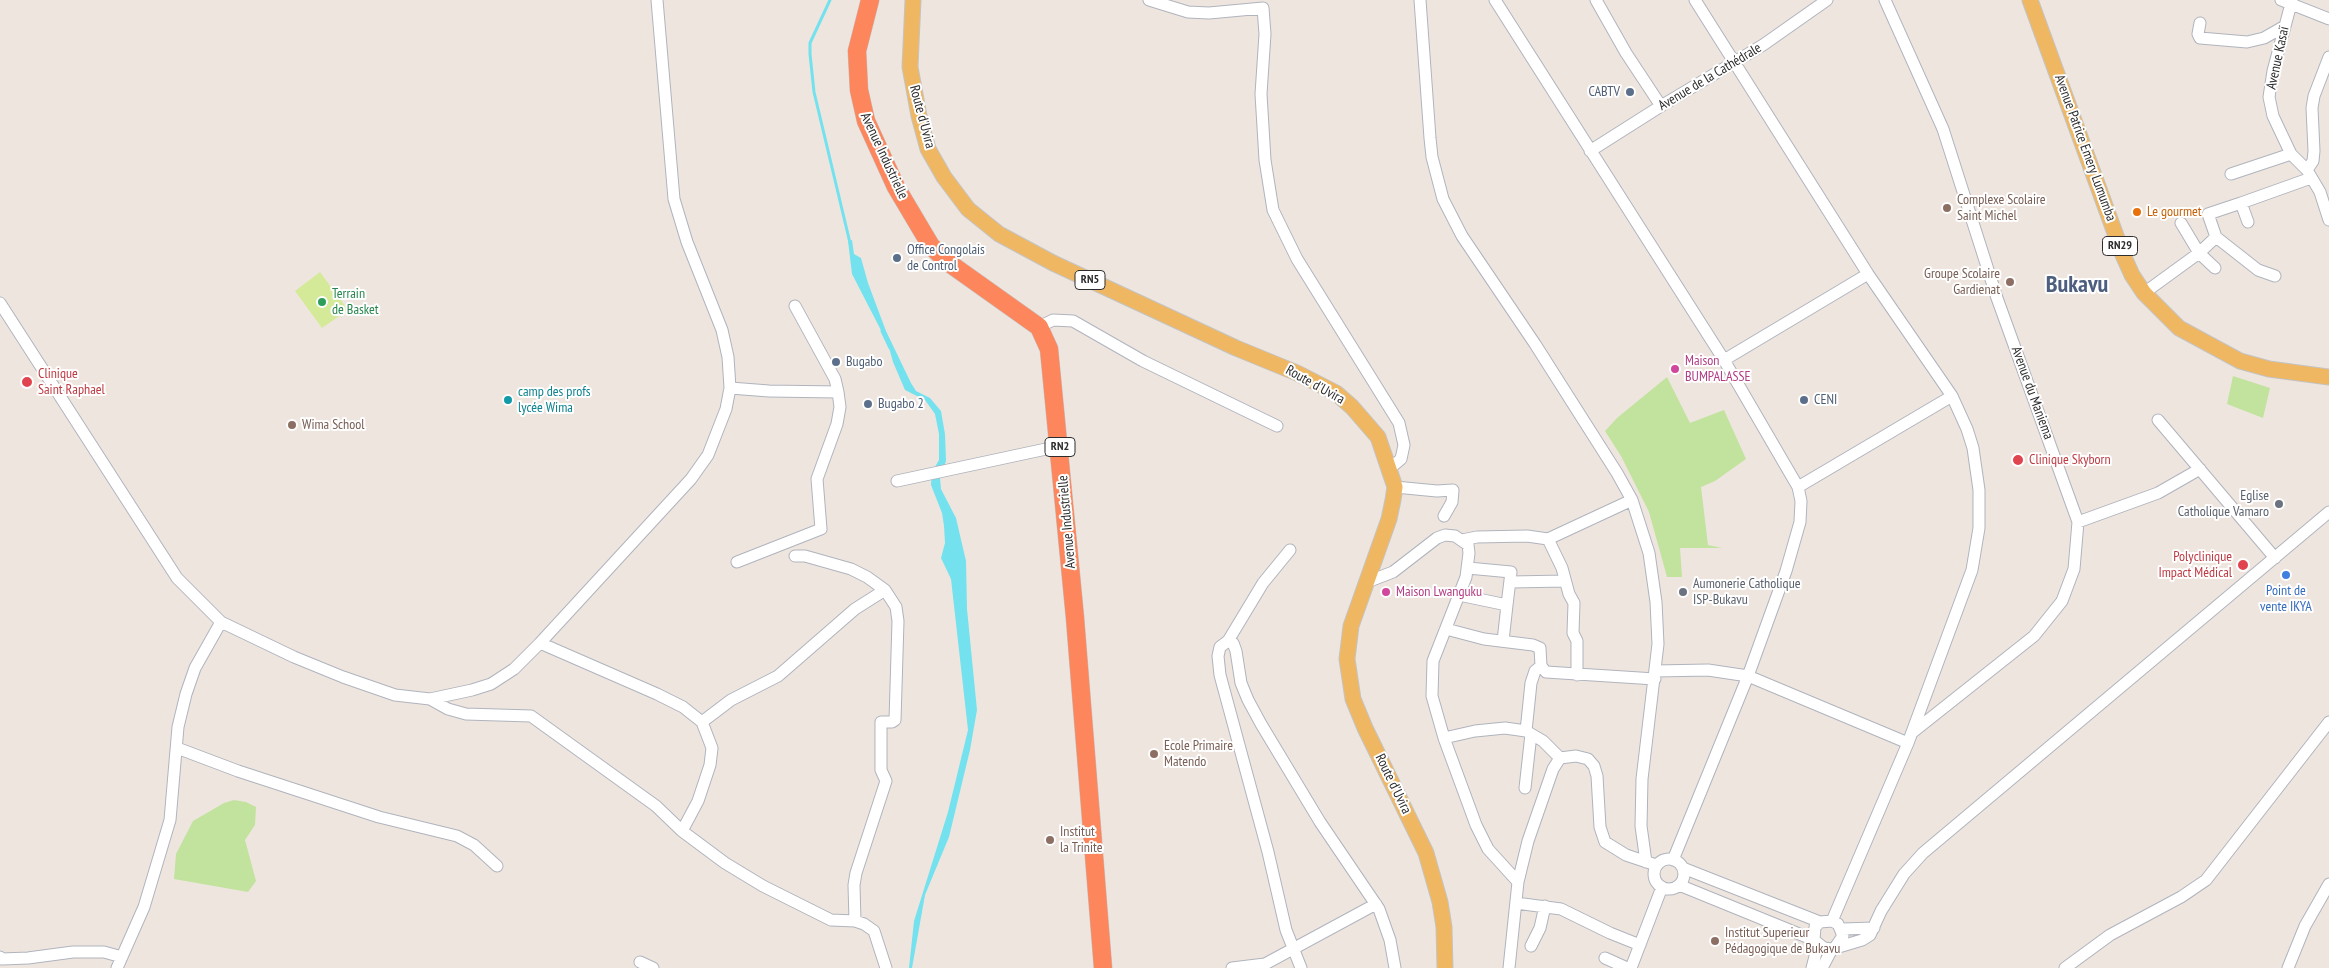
<!DOCTYPE html>
<meta charset="utf-8">
<style>
body{margin:0}
canvas{display:block;background:#eee5df}
</style>
<canvas width="2329" height="968"></canvas>
<script>
const ctx = document.querySelector('canvas').getContext('2d');
ctx.lineJoin = 'round';
function fill(path, color) {
  ctx.fillStyle = color;
  ctx.fill(path, 'evenodd');
}
function toPath(rows) {
  const path = new Path2D();
  for (const r of rows) {
    if (r.length === 3) {
      path.moveTo(r[0] + r[2], r[1]);
      path.arc(r[0], r[1], r[2], 0, 2 * Math.PI);
      continue;
    }
    path.moveTo(r[0], r[1]);
    for (let i = 2; i < r.length; i += 2) path.lineTo(r[i], r[i + 1]);
  }
  return path;
}
function strokePath(path, color, width, dash) {
  ctx.strokeStyle = color;
  ctx.lineWidth = width;
  ctx.lineCap = dash ? 'butt' : 'round';
  ctx.setLineDash(dash || []);
  ctx.stroke(path);
}
function write(font, color, halo, rows, align = 'center') {
  ctx.font = font + ' "PT Sans Narrow",sans-serif';
  ctx.lineWidth = 4;
  ctx.setLineDash([]);
  ctx.textBaseline = 'middle';
  ctx.strokeStyle = halo;
  ctx.fillStyle = color;
  for (const [text, x, y, turn = 0] of rows) {
    ctx.save();
    ctx.translate(x, y);
    ctx.rotate((+turn || 0) * Math.PI / 180);
    ctx.textAlign = isNaN(turn) ? turn : align;
    if (halo) ctx.strokeText(text, 0, 0);
    ctx.fillText(text, 0, 0);
    ctx.restore();
  }
}
const green = toPath([
 [2233,376,2270,388,2263,418,2227,404],
 [1667,377,1690,423,1724,410,1746,459,1715,481,1701,487,1708,545,1722,548,1680,548,1682,577,1667,577,1649,512,1621,456,1605,431,1617,418],
 [234,800,246,802,256,807,255,825,245,840,256,881,248,892,174,879,176,854,193,821,224,803]
]);
const pitch = toPath([
 [320,272,348,310,322,328,295,291]
]);
const water = toPath([
 [852,240,854,254,861,258,868,283,886,331,911,383,916,391,930,398,941,411,945,434,946,461,940,478,941,489,956,518,966,561,967,609,977,710,970,750,949,837,925,895,912,968,909,968,914,921,948,812,968,730,951,579,941,558,945,543,944,526,942,513,931,485,932,472,939,460,939,434,935,414,925,400,905,390,893,362,888,344,852,274,848,241]
]);
const stream = toPath([
 [830,0,810,43,810,54,814,92,850,243],
 [882,331,890,348]
]);
const minor = toPath([
 [1149,0,1188,12,1209,13,1263,8,1265,34,1261,94,1265,160,1273,210,1297,259,1399,423,1404,445,1401,459,1389,469],
 [1420,0,1430,138,1432,157,1443,199,1462,236,1535,344,1617,473,1632,500,1649,553,1656,602,1658,644,1642,779,1641,826,1646,862],
 [1495,0,1724,360,1798,487,1801,501,1800,522,1786,571,1748,676,1673,860],
 [1596,0,1626,53,1661,106],
 [1695,0,1868,274,1952,396,1967,429,1973,448,1979,490,1979,528,1972,570,1908,743,1832,921],
 [1885,0,1943,129,1997,298,2078,522,2074,569,2062,601,2034,636,1913,732],
 [2281,0,2329,19],
 [2292,0,2273,71,2269,97,2273,116,2291,154,2307,170,2320,192,2329,220],
 [2200,23,2198,34,2200,38,2247,42,2264,38,2285,26],
 [1590,151,1661,106,1763,45,1827,0],
 [2307,170,2313,161,2314,151,2312,108,2314,96,2329,57],
 [2231,174,2291,154],
 [2241,203,2208,214,2216,237,2258,270,2275,276],
 [2248,222,2241,203,2311,178],
 [2181,223,2199,253,2215,268],
 [2144,293,2199,253,2216,237],
 [0,303,177,578,221,622,294,657,343,677,395,695,430,699,472,690,491,684,514,669,540,643,691,479,708,455,726,409,730,388,728,357,722,330,687,242,674,199,657,0],
 [1039,327,1053,320,1073,321,1143,361,1277,426],
 [1724,360,1868,274],
 [730,388,769,391,838,392],
 [2158,420,2275,558],
 [897,481,1060,446],
 [1395,487,1437,491,1453,490,1452,502,1444,516],
 [1798,487,1952,396],
 [2078,522,2158,493,2200,469],
 [1548,539,1562,568,1569,594,1574,603,1573,633,1577,641,1577,675],
 [1462,540,1477,537,1527,536,1548,539,1632,500],
 [795,556,805,556,851,569,867,577,885,590,896,607,898,621,895,720,892,722,881,722,881,770,886,781,856,873,854,885,855,921],
 [737,562,821,529,817,479,837,424,840,407,838,392,835,379,795,306],
 [1468,568,1511,572,1507,605],
 [1367,582,1393,572,1437,538,1445,535,1455,536,1468,545,1469,553,1466,577,1433,661,1432,696,1444,738,1476,825,1488,849,1518,882],
 [1511,582,1565,581],
 [1459,595,1507,605,1503,641],
 [1446,629,1484,639,1533,645,1540,648,1541,666,1546,672,1655,679],
 [1228,641,1263,583,1290,550],
 [540,643,657,694,683,707,702,722,712,748,710,765,698,801,682,831],
 [1656,671,1708,670,1748,676,1908,743],
 [430,699,448,709,466,714,531,716,656,806,682,831,725,863,763,886,831,920,855,921,864,924,874,931,886,968],
 [702,722,731,700,778,676,855,609,885,590],
 [1526,731,1531,683,1535,671,1541,666],
 [1444,738,1475,731,1505,728,1526,731,1543,741,1560,758],
 [177,748,238,771,379,817,457,836,474,845,497,866],
 [1525,788,1531,734],
 [1669,874,15],
 [1683,868,1820,922],
 [1679,885,1814,940,1824,948,1832,949,1862,940,1870,935,1881,911,1904,874,1923,853,2329,512],
 [1516,903,1561,909,1610,933,1640,945],
 [1842,929,1874,928],
 [1814,940,1815,927,1820,922,1832,921,1838,924,1843,936,1836,946],
 [1531,946,1540,928,1545,906],
 [0,957,2,959,28,958,73,952,104,952,122,957],
 [1605,958,1627,968],
 [640,962,653,968],
 [117,968,144,907,170,820,178,727,186,694,195,668,221,622],
 [1232,968,1265,964,1376,904],
 [1301,968,1286,930,1268,852,1220,675,1218,656,1220,647,1228,641,1233,643,1236,651,1241,683,1248,700,1261,724,1320,822,1379,909,1390,940,1395,968],
 [1509,968,1518,882,1528,841,1553,769,1560,758,1576,756,1588,759,1594,766,1597,776,1600,827,1605,842,1626,855,1656,865],
 [1631,968,1662,887],
 [1812,968,1818,945],
 [1822,968,1832,949],
 [2065,968,2110,935,2181,897,2206,880,2329,722],
 [2288,968,2305,926,2329,884]
]);
const major = toPath([
 [913,0,910,67,919,116,928,149,944,177,968,209,999,234,1053,263,1236,348,1297,373,1336,393,1352,407,1378,437,1395,487,1393,500,1389,519,1351,626,1347,659,1353,699,1365,728,1426,853,1440,902,1444,927,1445,968],
 [2030,0,2123,255,2132,275,2144,293,2179,328,2240,361,2269,369,2329,377]
]);
const highway = toPath([
 [870,0,857,51,859,90,866,121,896,187,931,246,949,263,1039,327,1049,349,1075,618,1103,968]
]);
const markers = [
 [1630,92,5,"#5c6f8a"],
 [1947,208,5,"#8d6e63"],
 [2137,212,5,"#e8710a"],
 [897,258,5,"#5c6f8a"],
 [2010,282,5,"#8d6e63"],
 [322,302,5,"#2e9e5b"],
 [836,362,5,"#5c6f8a"],
 [1675,369,5,"#d1479c"],
 [27,382,6,"#e0444e"],
 [508,400,5,"#0f9aa8"],
 [1804,400,5,"#5c6f8a"],
 [868,404,5,"#5c6f8a"],
 [292,425,5,"#8d6e63"],
 [2018,460,6,"#e0444e"],
 [2279,504,5,"#6b7280"],
 [2243,565,6,"#e0444e"],
 [2286,575,5,"#3f7fe0"],
 [1386,592,5,"#d1479c"],
 [1683,592,5,"#6b7280"],
 [1154,754,5,"#8d6e63"],
 [1050,840,5,"#8d6e63"],
 [1715,941,5,"#8d6e63"]
];
const shields = [
 [2120,246,35],
 [1090,280,30],
 [1060,447,30]
];
const shieldNames = [
 ["RN29",2120,246],
 ["RN5",1090,280],
 ["RN2",1060,447]
];
const streetNames = [
 ["Avenue Kasaï",2278,58,-78],
 ["Avenue de la Cathédrale",1710,77,-31],
 ["Route d'Uvira",922,117,75],
 ["Avenue Patrice Emery Lumumba",2085,148,70],
 ["Avenue Industrielle",884,156,65],
 ["Route d'Uvira",1315,385,29],
 ["Avenue du Maniema",2032,393,70],
 ["Avenue Industrielle",1067,522,-95],
 ["Route d'Uvira",1393,784,64]
];
const serviceNames = [
 ["CABTV",1620,92,"right"],
 ["Office Congolais",907,250],
 ["de Control",907,266],
 ["Bugabo",846,362],
 ["CENI",1814,400],
 ["Bugabo 2",878,404]
];
const educationNames = [
 ["Complexe Scolaire",1957,200],
 ["Saint Michel",1957,216],
 ["Groupe Scolaire",2000,274,"right"],
 ["Gardienat",2000,290,"right"],
 ["Wima School",302,425],
 ["Ecole Primaire",1164,746],
 ["Matendo",1164,762],
 ["Institut",1060,832],
 ["la Trinite",1060,848],
 ["Institut Superieur",1725,933],
 ["Pédagogique de Bukavu",1725,949]
];
const foodNames = [
 ["Le gourmet",2147,212]
];
const leisureNames = [
 ["Terrain",332,294],
 ["de Basket",332,310]
];
const hotelNames = [
 ["Maison",1685,361],
 ["BUMPALASSE",1685,377],
 ["Maison Lwanguku",1396,592]
];
const healthNames = [
 ["Clinique",38,374],
 ["Saint Raphael",38,390],
 ["Clinique Skyborn",2029,460],
 ["Polyclinique",2232,557,"right"],
 ["Impact Médical",2232,573,"right"]
];
const cultureNames = [
 ["camp des profs",518,392],
 ["lycée Wima",518,408]
];
const worshipNames = [
 ["Eglise",2269,496],
 ["Catholique Vamaro",2269,512],
 ["Aumonerie Catholique",1693,584,"left"],
 ["ISP-Bukavu",1693,600,"left"]
];
const shopNames = [
 ["Point de",2286,591],
 ["vente IKYA",2286,607]
];
const townNames = [
 ["Bukavu",2077,285]
];
fill(green, '#c1e39d');
fill(pitch, '#d5ea99');
fill(water, '#74e2ee');
strokePath(stream, '#74e2ee', 3);
strokePath(minor, '#b0b4bd', 13);
strokePath(major, '#c4c4c4', 17);
strokePath(highway, '#c4c4c4', 19);
strokePath(minor, '#fff', 11);
strokePath(major, '#f0b762', 15);
strokePath(highway, '#fd865c', 18);
for (const [x, y, r, color] of markers) {
  const dot = new Path2D();
  dot.arc(x, y, r, 0, 2 * Math.PI);
  ctx.fillStyle = color;
  ctx.fill(dot);
  strokePath(dot, '#fff', 2);
}
for (const [x, y, w] of shields) {
  const box = new Path2D();
  box.roundRect(x - w / 2, y - 9.5, w, 19, 4);
  ctx.fillStyle = '#fff';
  ctx.fill(box);
  strokePath(box, '#2d2d2d', 1);
}
write('bold 12px', '#2d2d2d', null, shieldNames);
write('14px', '#2d2d2d', '#fff', streetNames);
write('14px', '#4e5e75', '#fff', serviceNames, 'left');
write('14px', '#785e54', '#fff', educationNames, 'left');
write('14px', '#c56008', '#fff', foodNames, 'left');
write('14px', '#27864d', '#fff', leisureNames, 'left');
write('14px', '#b23c85', '#fff', hotelNames, 'left');
write('14px', '#be3a42', '#fff', healthNames, 'left');
write('14px', '#0d838f', '#fff', cultureNames, 'left');
write('14px', '#5b616d', '#fff', worshipNames, 'right');
write('14px', '#366cbe', '#fff', shopNames);
write('bold 24px', '#4d5e7e', '#fff', townNames);
</script>
